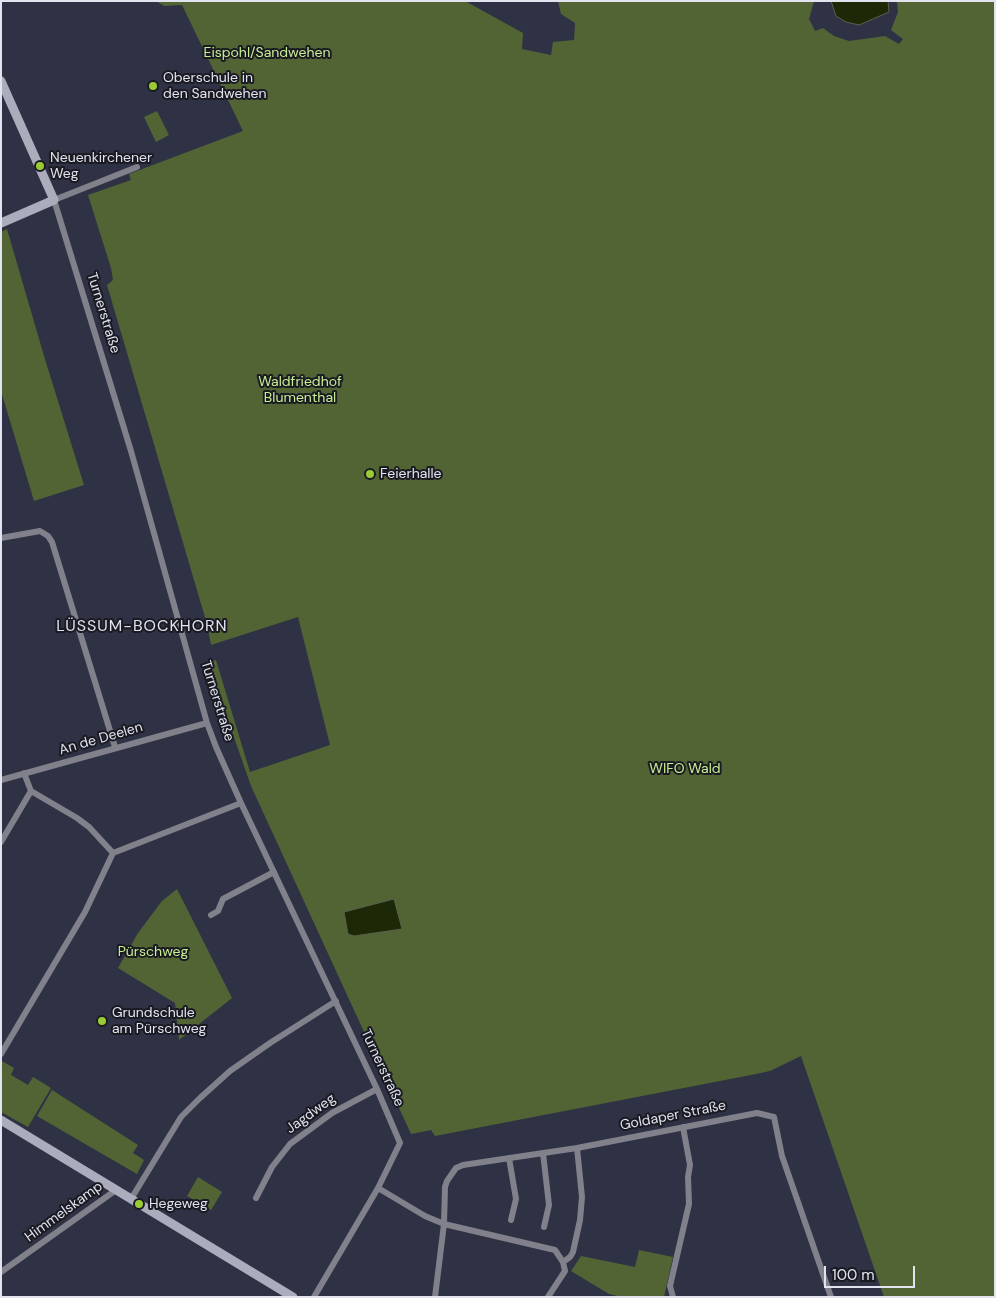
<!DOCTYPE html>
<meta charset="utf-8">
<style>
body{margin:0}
#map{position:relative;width:996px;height:1298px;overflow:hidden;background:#2f3244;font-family:"DM Sans",sans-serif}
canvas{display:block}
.frame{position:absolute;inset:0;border:2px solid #e1e3ef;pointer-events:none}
.scale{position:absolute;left:824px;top:1266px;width:91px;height:22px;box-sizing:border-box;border:2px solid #e1e3ef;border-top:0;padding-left:6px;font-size:15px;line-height:18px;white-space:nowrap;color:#e1e3ef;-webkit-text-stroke:4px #191a22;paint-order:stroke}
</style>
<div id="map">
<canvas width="996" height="1298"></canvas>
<div class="frame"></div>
<div class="scale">100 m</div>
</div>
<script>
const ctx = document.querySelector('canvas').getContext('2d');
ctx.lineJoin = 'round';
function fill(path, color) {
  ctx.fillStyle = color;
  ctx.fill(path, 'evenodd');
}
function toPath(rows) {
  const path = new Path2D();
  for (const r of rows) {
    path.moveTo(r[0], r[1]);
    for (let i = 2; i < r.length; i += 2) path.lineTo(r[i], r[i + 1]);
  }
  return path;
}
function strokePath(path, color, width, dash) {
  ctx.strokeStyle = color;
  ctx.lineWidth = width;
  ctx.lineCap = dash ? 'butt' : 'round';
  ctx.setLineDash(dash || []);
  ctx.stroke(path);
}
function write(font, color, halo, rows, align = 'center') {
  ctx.font = font + ' "DM Sans",sans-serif';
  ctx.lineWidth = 4;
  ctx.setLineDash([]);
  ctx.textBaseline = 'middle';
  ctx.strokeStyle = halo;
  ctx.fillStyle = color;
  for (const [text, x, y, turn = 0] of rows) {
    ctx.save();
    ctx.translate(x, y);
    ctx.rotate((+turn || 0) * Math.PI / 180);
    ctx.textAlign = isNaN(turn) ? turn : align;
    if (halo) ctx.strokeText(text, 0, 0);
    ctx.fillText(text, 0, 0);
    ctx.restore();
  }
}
const green = toPath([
 [156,1,465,1,523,33,522,49,551,55,553,42,574,40,575,23,561,14,558,1,814,1,809,19,815,31,823,28,834,36,849,41,885,36,899,44,903,39,891,30,898,12,897,1,995,1,995,1297,884,1297,801,1056,770,1071,751,1075,435,1136,431,1130,411,1134,251,786,208,663,216,660,250,772,330,745,298,617,211,645,207,624,107,285,113,280,111,268,88,195,131,180,129,174,243,131,182,5,164,6],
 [157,111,169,135,156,142,144,117],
 [7,229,44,356,84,485,34,501,1,391,1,232],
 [177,889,232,998,179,1040,175,1003,118,968,138,933,162,901],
 [2,1061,14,1068,11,1075,28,1085,33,1077,51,1088,28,1127,1,1112],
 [52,1090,138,1145,133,1153,144,1160,137,1174,37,1116],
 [198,1177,222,1192,211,1210,187,1196],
 [639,1250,673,1257,664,1297,622,1297,609,1294,571,1271,581,1256,635,1267]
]);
const water = toPath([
 [831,1,888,1,889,12,859,25,846,22,836,16,831,1],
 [394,899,402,929,354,936,348,934,344,912,394,899]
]);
const street = toPath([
 [137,167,54,200,131,451,207,723,216,747,241,803,377,1089,400,1143,378,1188,314,1297],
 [1,538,40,531,48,536,52,542,115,747],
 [24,773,31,791,77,818,89,827,113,853],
 [1,780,207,723],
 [1,842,31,791],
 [211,915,218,911,223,899,274,872],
 [1,1054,85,912,113,853,241,803],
 [543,1153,549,1205,544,1227],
 [509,1158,516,1199,511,1220],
 [378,1188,425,1216,444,1224,555,1250,563,1262,565,1271,548,1297],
 [256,1198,272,1167,290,1144,332,1113,377,1089],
 [131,1199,181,1117,200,1098,230,1071,270,1043,336,1001],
 [563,1262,570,1257,573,1252,580,1220,582,1197,577,1148],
 [1,1272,116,1190],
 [435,1297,444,1224,445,1187,447,1181,456,1168,463,1165,577,1148,757,1113,774,1117,782,1156,831,1297],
 [673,1297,670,1286,689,1204,688,1177,690,1165,683,1127]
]);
const secondary = toPath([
 [1,81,54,200,1,223],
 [1,1120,293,1297]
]);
const markers = [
 [153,86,5,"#9acb34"],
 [40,166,5,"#9acb34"],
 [370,474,5,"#9acb34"],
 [102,1021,5,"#9acb34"],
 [139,1204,5,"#9acb34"]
];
const parkNames = [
 ["Eispohl/Sandwehen",267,53],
 ["Waldfriedhof",300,382],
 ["Blumenthal",300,398],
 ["WIFO Wald",685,769],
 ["Pürschweg",153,952]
];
const poiNames = [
 ["Oberschule in",163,78],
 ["den Sandwehen",163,94],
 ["Neuenkirchener",50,158],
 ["Weg",50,174],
 ["Feierhalle",380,474],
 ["Grundschule",112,1013],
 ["am Pürschweg",112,1029],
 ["Hegeweg",149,1204]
];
const streetNames = [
 ["Turnerstraße",103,313,73],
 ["Turnerstraße",217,701,73],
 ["An de Deelen",101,739,-16],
 ["Turnerstraße",382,1068,65],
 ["Jagdweg",311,1114,-36],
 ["Goldaper Straße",673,1116,-11],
 ["Himmelskamp",64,1212,-36]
];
const quarterNames = [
 ["LÜSSUM-BOCKHORN",142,627]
];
fill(green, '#526434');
fill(water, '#1d2807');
strokePath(water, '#58604d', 1);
strokePath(street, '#80818b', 6);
strokePath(secondary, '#abadbd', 9);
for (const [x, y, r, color] of markers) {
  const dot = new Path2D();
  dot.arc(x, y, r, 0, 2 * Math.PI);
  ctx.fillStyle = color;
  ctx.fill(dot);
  strokePath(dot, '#191a22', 2);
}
write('14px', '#c9ed93', '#191a22', parkNames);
write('14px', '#e1e3ef', '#191a22', poiNames, 'left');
write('14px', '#e1e3ef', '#191a22', streetNames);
ctx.letterSpacing = '1px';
write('16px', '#e1e3ef', '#191a22', quarterNames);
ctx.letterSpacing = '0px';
</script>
